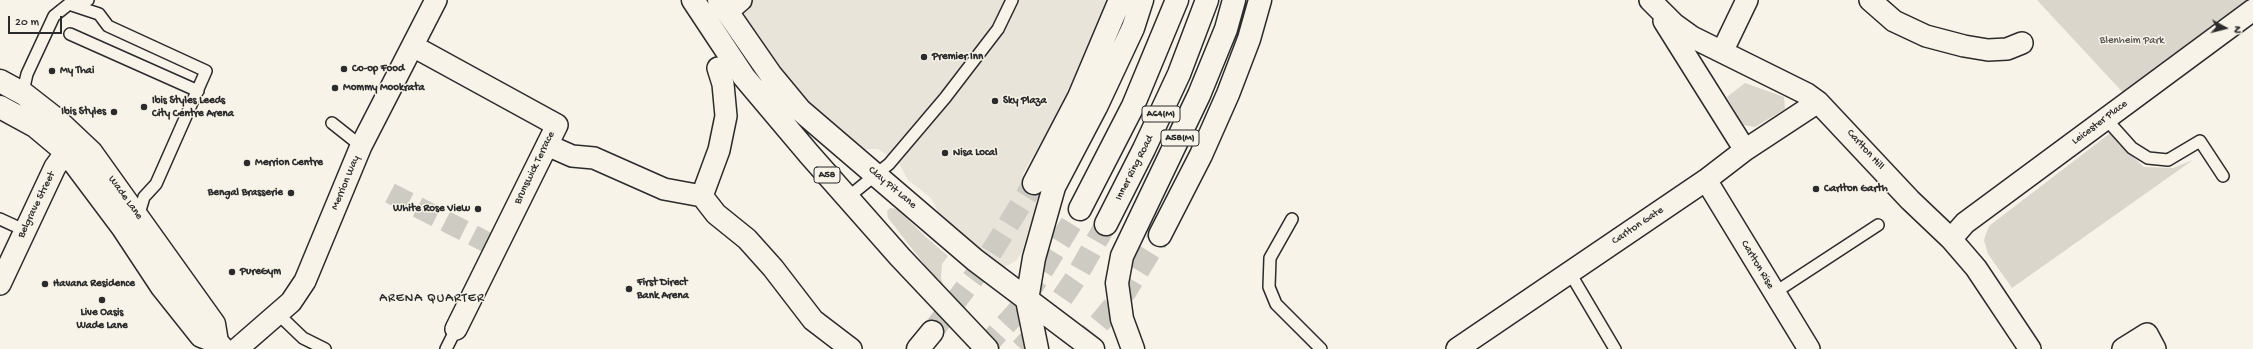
<!DOCTYPE html>
<style>
body{margin:0}
#map{position:relative;width:2253px;height:349px;overflow:hidden;background:#f7f3e8;font-family:"Gochi Hand",sans-serif}
canvas{display:block}
.north{position:absolute;left:2205px;top:8px;width:40px;height:40px;-webkit-text-stroke:3px #f7f3e8;paint-order:stroke;rotate:97deg;font-size:11px;font-weight:700;line-height:16px;text-align:center;color:#2b2b2b}
.north::after{content:'';display:block;margin:auto;width:14px;height:18px;background:#2b2b2b;clip-path:polygon(50% 0,100% 100%,50% 72%,0 100%)}
.scale{position:absolute;left:8px;top:16px;width:54px;height:18px;box-sizing:border-box;border:2px solid #2b2b2b;border-top:0;padding-left:5px;font-size:12px;line-height:14px;white-space:nowrap;color:#2b2b2b;-webkit-text-stroke:3px #f7f3e8;paint-order:stroke}
</style>
<div id="map">
<canvas width="2253" height="349"></canvas>
<div class="north">N</div>
<div class="scale">20 m</div>
</div>
<script>
const ctx = document.querySelector('canvas').getContext('2d');
ctx.lineJoin = 'round';
function fill(path, color) {
  ctx.fillStyle = color;
  ctx.fill(path, 'evenodd');
}
function toPath(rows) {
  const path = new Path2D();
  for (const r of rows) {
    path.moveTo(r[0], r[1]);
    for (let i = 2; i < r.length; i += 2) path.lineTo(r[i], r[i + 1]);
  }
  return path;
}
function strokePath(path, color, width, dash) {
  ctx.strokeStyle = color;
  ctx.lineWidth = width;
  ctx.lineCap = dash ? 'butt' : 'round';
  ctx.setLineDash(dash || []);
  ctx.stroke(path);
}
function write(font, color, halo, rows, align = 'center') {
  ctx.font = font + ' "Gochi Hand",sans-serif';
  ctx.lineWidth = 3;
  ctx.setLineDash([]);
  ctx.textBaseline = 'middle';
  ctx.strokeStyle = halo;
  ctx.fillStyle = color;
  for (const [text, x, y, turn = 0] of rows) {
    ctx.save();
    ctx.translate(x, y);
    ctx.rotate((+turn || 0) * Math.PI / 180);
    ctx.textAlign = isNaN(turn) ? turn : align;
    if (halo) ctx.strokeText(text, 0, 0);
    ctx.fillText(text, 0, 0);
    ctx.restore();
  }
}
const built = toPath([
 [727,0,1107,0,1086,53,1058,113,1022,175,1047,190,1027,234,1023,250,1016,261,1004,267,941,217,931,198,908,180,898,162,878,149,865,149,857,145,823,118,790,82]
]);
const green = toPath([
 [2037,0,2251,0,2127,97],
 [1745,83,1784,97,1785,109,1755,127,1743,125,1727,97],
 [2113,131,2119,144,2144,167,2173,168,2193,160,2012,288,1988,254,1984,240,1989,226],
 [890,208,897,209,927,238,948,256,942,264,941,278,946,292,888,218,887,211]
]);
const streetTunnel = toPath([
 [390,193,496,247]
]);
const highwayTunnel = toPath([
 [932,332,984,264,1034,183],
 [983,349,1017,312,1080,209],
 [1021,349,1045,323,1075,279,1106,224],
 [1078,349,1126,291,1160,235]
]);
const lane = toPath([
 [69,4,88,0],
 [70,34,198,91],
 [29,94,24,87,27,74,54,16,69,4,99,14,108,26,206,71,156,184,144,197,138,217],
 [2106,119,2132,148,2148,158,2168,160,2200,141,2223,176],
 [332,123,361,146],
 [847,198,889,164,945,98,998,29,1012,0],
 [0,219,24,230],
 [1292,219,1270,258,1269,287,1276,304,1321,349],
 [1570,273,1615,349],
 [1774,293,1878,225],
 [278,314,303,338,325,349],
 [446,349,456,329]
]);
const street = toPath([
 [1650,0,1674,24,1692,37,1807,94,1818,102,1910,200,1951,239,1976,268,2030,349],
 [1870,0,1894,21,1926,36,1964,46,1988,50,2007,49,2022,43],
 [727,12,741,0],
 [1664,21,1745,150],
 [422,51,557,125,456,329],
 [1722,52,1747,0],
 [547,145,572,156,594,158,664,189,702,196,719,150,726,116,723,84,718,68],
 [1706,180,1809,349],
 [702,196,716,214,747,239,773,268,813,320,851,349],
 [1951,239,1965,223,2253,10],
 [0,284,55,167,66,152,83,150],
 [237,349,291,302,305,281,361,146,436,0],
 [1457,349,1706,180,1745,150,1818,102],
 [2123,349,2147,334,2155,349]
]);
const secondary = toPath([
 [0,81,24,94,56,119,91,152,214,324,217,342],
 [0,107,35,126,66,152,123,228,162,287,201,336,217,342,223,349]
]);
const highway = toPath([
 [693,0,744,77,809,154,900,257,987,349],
 [719,0,771,75,800,110,975,260,1093,349],
 [1034,183,1079,97,1120,0],
 [1080,209,1133,106,1177,0],
 [1106,224,1144,149,1179,74,1207,0],
 [1160,235,1201,155,1228,94,1249,39,1260,0],
 [918,349,932,332],
 [1037,349,1027,300,1034,258,1054,187,1096,107,1133,28,1142,0],
 [1133,349,1122,319,1117,283,1122,256,1199,95,1226,29,1234,0]
]);
const markers = [
 [924,57,4,"#2b2b2b"],
 [344,69,4,"#2b2b2b"],
 [52,71,4,"#2b2b2b"],
 [335,88,4,"#2b2b2b"],
 [995,101,4,"#2b2b2b"],
 [144,107,4,"#2b2b2b"],
 [114,112,4,"#2b2b2b"],
 [945,153,4,"#2b2b2b"],
 [247,163,4,"#2b2b2b"],
 [1816,189,4,"#2b2b2b"],
 [291,193,4,"#2b2b2b"],
 [478,209,4,"#2b2b2b"],
 [232,272,4,"#2b2b2b"],
 [45,284,4,"#2b2b2b"],
 [629,289,4,"#2b2b2b"],
 [102,300,4,"#2b2b2b"]
];
const shields = [
 [1161,114,38],
 [1180,138,38],
 [827,175,26]
];
const shieldNames = [
 ["A64(M)",1161,114],
 ["A58(M)",1180,138],
 ["A58",827,175]
];
const parkNames = [
 ["Blenheim Park",2132,41]
];
const poiNames = [
 ["Premier Inn",932,57],
 ["Co-op Food",352,69],
 ["My Thai",60,71],
 ["Mommy Mookrata",343,88],
 ["Ibis Styles Leeds",152,101],
 ["City Centre Arena",152,114],
 ["Sky Plaza",1003,101],
 ["Ibis Styles",106,112,"right"],
 ["Nisa Local",953,153],
 ["Merrion Centre",255,163],
 ["Carlton Garth",1824,189],
 ["Bengal Brasserie",283,193,"right"],
 ["White Rose View",470,209,"right"],
 ["PureGym",240,272],
 ["First Direct",637,283],
 ["Bank Arena",637,296],
 ["Havana Residence",53,284],
 ["Live Oasis",102,313,"center"],
 ["Wade Lane",102,326,"center"]
];
const streetNames = [
 ["Leicester Place",2100,123,-37],
 ["Carlton Hill",1865,150,48],
 ["Brunswick Terrace",535,168,-64],
 ["Inner Ring Road",1135,168,-63],
 ["Merrion Way",346,183,-67],
 ["Clay Pit Lane",892,188,40],
 ["Wade Lane",125,198,54],
 ["Belgrave Street",37,205,-64],
 ["Carlton Gate",1638,226,-34],
 ["Carlton Rise",1757,265,59]
];
const quarterNames = [
 ["ARENA QUARTER",432,299]
];
fill(built, '#e8e4da');
fill(green, '#dad6cc');
strokePath(streetTunnel, '#cecbc2', 21, [21, 10]);
strokePath(highwayTunnel, '#cecbc2', 22, [22, 11]);
strokePath(lane, '#2b2b2b', 14);
strokePath(street, '#2b2b2b', 24);
strokePath(secondary, '#2b2b2b', 25);
strokePath(highway, '#2b2b2b', 25);
strokePath(lane, '#f7f3e8', 11);
strokePath(street, '#f7f3e8', 21);
strokePath(secondary, '#f7f3e8', 22);
strokePath(highway, '#f7f3e8', 22);
for (const [x, y, r, color] of markers) {
  const dot = new Path2D();
  dot.arc(x, y, r, 0, 2 * Math.PI);
  ctx.fillStyle = color;
  ctx.fill(dot);
  strokePath(dot, '#f7f3e8', 1.5);
}
for (const [x, y, w] of shields) {
  const box = new Path2D();
  box.roundRect(x - w / 2, y - 8, w, 16, 3);
  ctx.fillStyle = '#f7f3e8';
  ctx.fill(box);
  strokePath(box, '#2b2b2b', 1);
}
write('bold 10px', '#2b2b2b', null, shieldNames);
write('11px', '#575653', '#f7f3e8', parkNames);
write('bold 11px', '#2b2b2b', '#f7f3e8', poiNames, 'left');
write('11px', '#2b2b2b', '#f7f3e8', streetNames);
ctx.letterSpacing = '1px';
write('13px', '#2b2b2b', '#f7f3e8', quarterNames);
ctx.letterSpacing = '0px';
</script>
